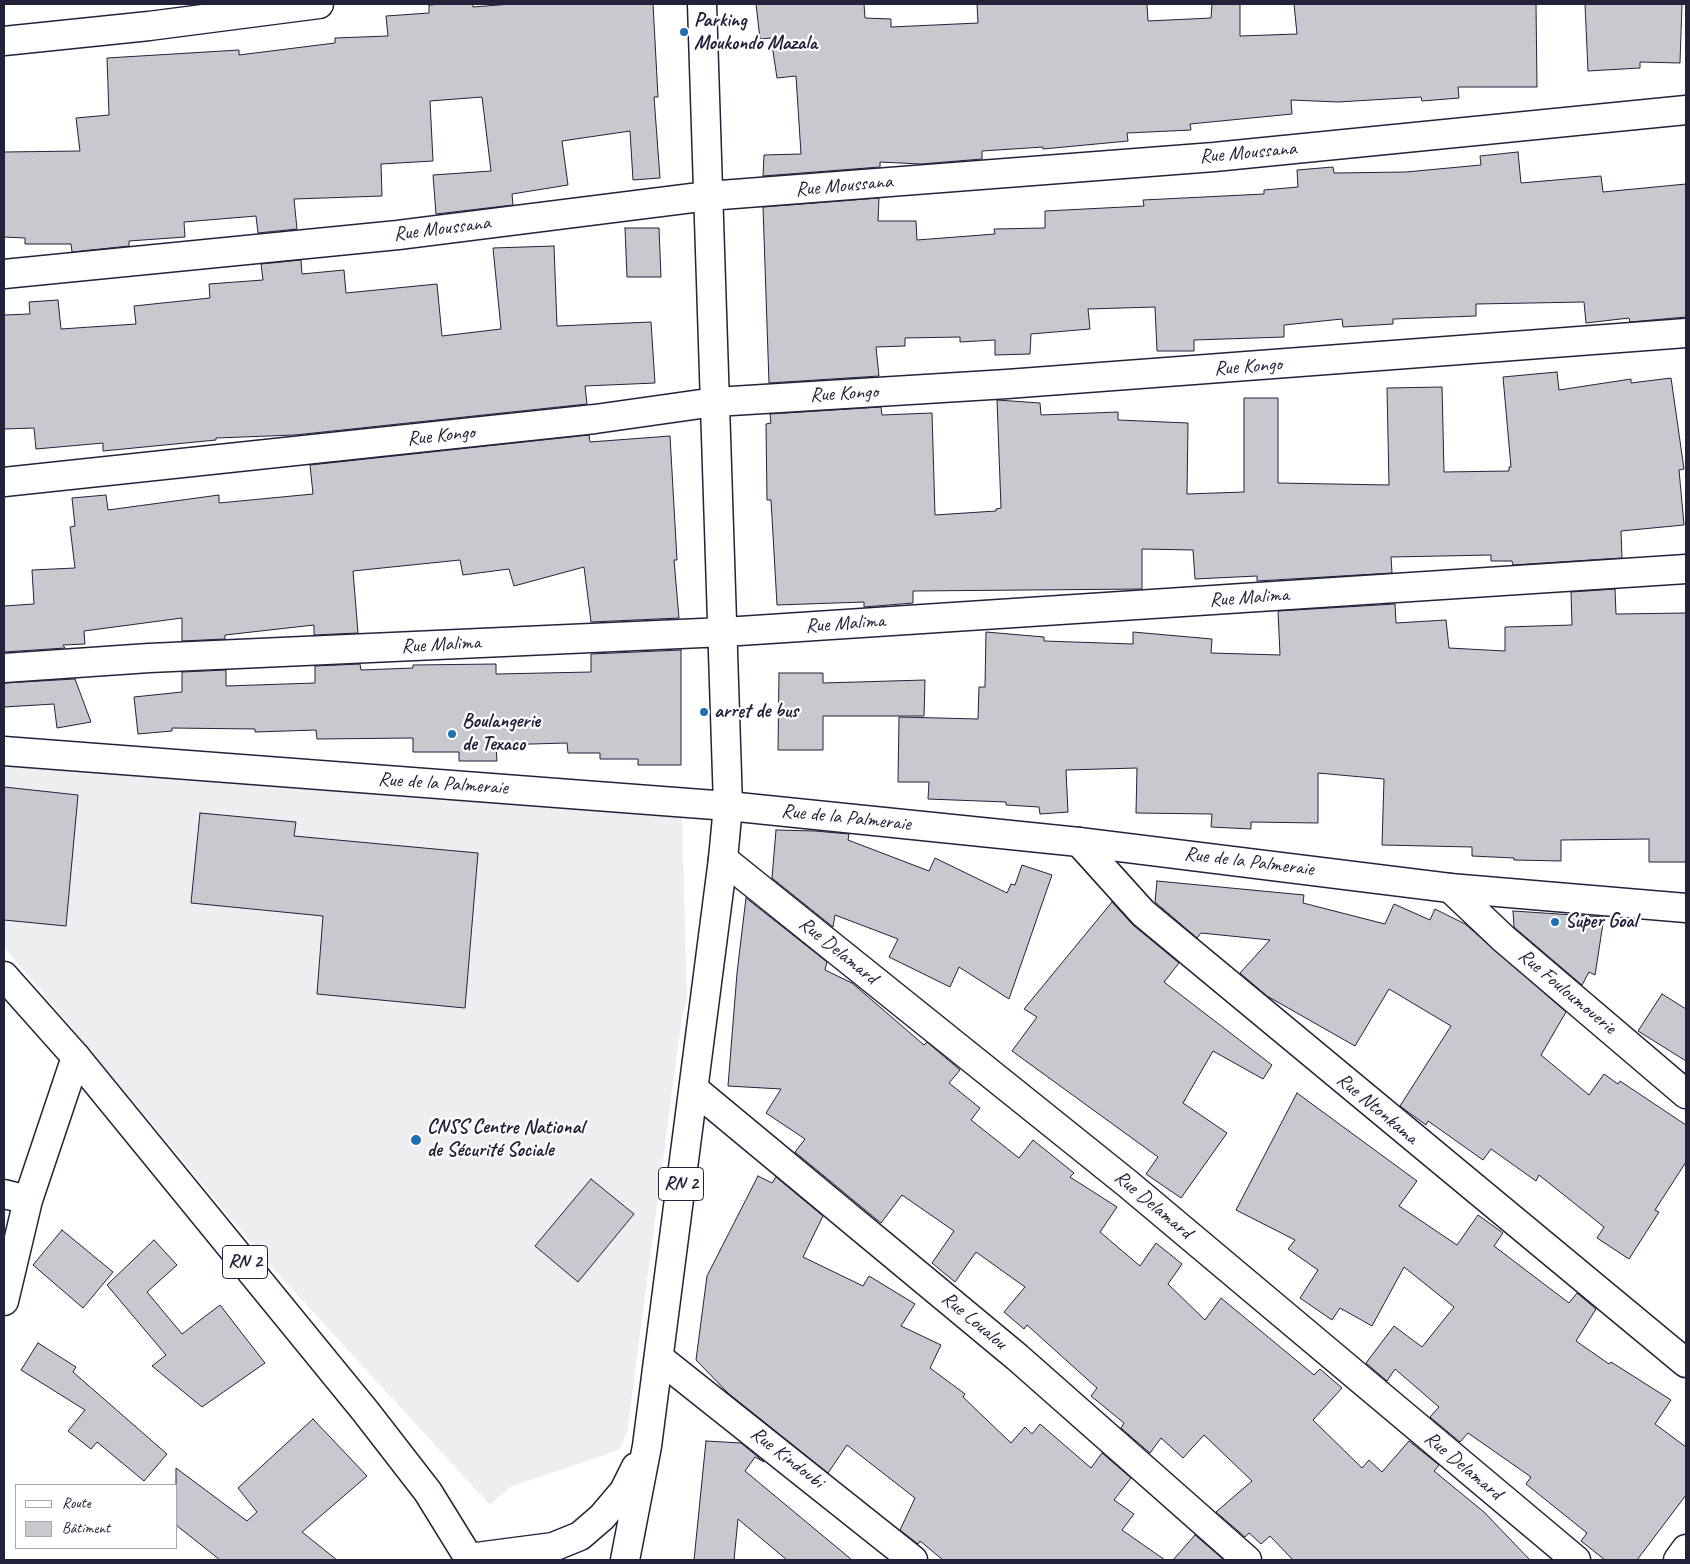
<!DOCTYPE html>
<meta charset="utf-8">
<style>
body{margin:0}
#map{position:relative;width:1690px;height:1564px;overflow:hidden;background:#fff;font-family:Caveat,sans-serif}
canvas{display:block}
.frame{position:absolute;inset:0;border:5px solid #22223b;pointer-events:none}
.legend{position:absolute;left:15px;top:1484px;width:162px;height:65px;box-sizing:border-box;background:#fff;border:1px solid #a7a7b1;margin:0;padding:6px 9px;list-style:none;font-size:15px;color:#22223b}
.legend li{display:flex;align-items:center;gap:10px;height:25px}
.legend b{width:25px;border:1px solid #a7a7b1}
</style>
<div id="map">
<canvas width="1690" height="1564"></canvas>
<div class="frame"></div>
<ul class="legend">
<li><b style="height:6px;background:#fff"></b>Route</li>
<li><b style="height:14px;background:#c8c8cf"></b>Bâtiment</li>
</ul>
</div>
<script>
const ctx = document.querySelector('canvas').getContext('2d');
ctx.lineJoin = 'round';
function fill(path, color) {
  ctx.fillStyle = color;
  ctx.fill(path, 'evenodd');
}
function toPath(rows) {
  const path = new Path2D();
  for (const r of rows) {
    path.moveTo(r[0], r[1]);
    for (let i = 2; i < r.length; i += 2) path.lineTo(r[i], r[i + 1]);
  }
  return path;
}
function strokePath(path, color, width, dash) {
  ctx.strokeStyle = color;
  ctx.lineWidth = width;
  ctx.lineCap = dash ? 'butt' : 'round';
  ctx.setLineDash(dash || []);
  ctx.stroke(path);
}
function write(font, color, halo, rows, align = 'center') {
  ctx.font = font + ' Caveat,sans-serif';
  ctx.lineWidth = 4.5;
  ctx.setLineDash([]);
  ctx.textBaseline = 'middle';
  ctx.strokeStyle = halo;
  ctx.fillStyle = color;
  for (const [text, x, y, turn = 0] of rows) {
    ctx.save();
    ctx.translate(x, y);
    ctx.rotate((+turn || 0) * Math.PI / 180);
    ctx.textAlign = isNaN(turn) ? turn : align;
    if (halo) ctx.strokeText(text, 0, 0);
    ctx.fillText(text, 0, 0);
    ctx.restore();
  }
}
const built = toPath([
 [4,757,682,810,687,1002,682,1016,627,1433,619,1450,510,1487,490,1505,270,1265,4,947]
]);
const building = toPath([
 [443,4,473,4,473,7,511,4,653,4,658,97,654,97,660,178,633,180,630,131,562,141,568,185,512,194,513,205,436,214,433,175,491,171,482,97,430,101,433,161,381,164,382,196,294,199,297,229,258,233,256,216,184,222,185,237,129,241,129,246,72,252,71,244,25,244,25,238,4,237,4,152,80,151,76,118,109,115,107,58,239,50,239,55,335,43,335,38,388,36,386,16,429,13,429,5,443,4],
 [756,4,864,4,865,18,891,19,891,27,978,23,977,4,1147,4,1148,21,1211,18,1212,4,1240,4,1240,36,1297,34,1294,4,1536,4,1537,87,1458,87,1459,98,1422,101,1421,97,1338,102,1291,100,1292,114,1190,124,1191,130,1127,133,1128,141,1043,149,1043,147,982,151,982,159,921,164,880,162,880,167,763,176,764,155,801,154,796,76,777,78,771,38,760,39,756,4],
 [1585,4,1682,4,1680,63,1640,62,1640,68,1588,71,1585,4],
 [1518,152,1521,183,1601,176,1603,192,1686,184,1686,317,1630,322,1629,318,1586,323,1584,302,1476,304,1476,316,1393,319,1393,324,1343,327,1342,319,1284,325,1284,337,1194,340,1194,351,1157,351,1155,307,1088,309,1090,329,1031,334,1030,354,995,355,995,340,960,342,960,337,905,338,905,346,876,347,879,376,769,383,763,207,879,198,878,221,916,221,917,240,995,234,994,229,1045,228,1045,211,1144,206,1143,200,1264,194,1264,190,1298,187,1297,170,1333,167,1334,173,1406,172,1481,165,1480,156,1518,152],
 [625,228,659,228,661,277,627,277,625,228],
 [554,246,557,326,651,322,655,383,585,386,587,404,295,435,216,438,216,440,103,451,103,443,36,449,34,428,4,429,4,315,30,314,29,302,58,300,61,329,136,324,134,306,210,298,209,284,263,280,261,264,301,260,302,274,344,270,346,293,437,284,442,336,501,329,493,248,554,246],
 [1557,372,1559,390,1631,379,1631,383,1671,378,1684,469,1679,470,1684,525,1621,531,1622,558,1513,565,1512,561,1491,561,1491,555,1391,557,1392,573,1257,581,1257,576,1195,579,1193,550,1142,549,1142,589,913,591,913,603,864,607,864,602,777,605,771,500,767,500,766,424,771,423,770,414,881,407,882,415,932,413,935,515,996,511,996,509,1001,508,997,400,1040,403,1041,415,1118,412,1118,420,1188,423,1187,494,1244,492,1244,398,1278,398,1278,483,1389,485,1387,388,1442,387,1444,472,1509,471,1509,467,1511,467,1503,377,1557,372],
 [589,435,590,442,670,436,677,560,674,560,679,618,591,622,584,567,514,586,509,569,463,575,460,560,353,571,358,633,314,635,314,625,225,635,225,639,182,641,182,618,84,631,85,644,63,645,65,648,4,652,4,606,34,604,32,570,75,568,70,527,75,526,72,498,106,495,108,510,219,495,219,503,313,494,310,465,589,435],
 [1615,589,1616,614,1686,613,1686,862,1649,862,1649,839,1561,840,1561,861,1514,860,1514,858,1472,856,1472,847,1382,845,1384,779,1318,773,1318,823,1251,822,1251,829,1211,827,1212,814,1136,813,1137,768,1066,770,1068,812,1040,814,1039,807,1006,805,1006,802,928,799,929,782,898,782,899,717,978,719,979,687,985,687,986,632,1044,637,1044,641,1133,644,1133,632,1212,639,1211,653,1280,655,1278,611,1395,604,1396,623,1446,620,1449,648,1505,651,1505,627,1572,625,1571,592,1615,589],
 [681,650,681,765,638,765,638,759,600,759,600,753,568,753,567,743,496,745,497,761,459,761,459,752,413,752,413,738,317,739,316,730,255,732,255,729,172,728,172,731,138,734,134,697,182,692,182,672,226,670,226,686,315,683,315,666,360,664,361,670,413,668,413,665,496,664,496,674,591,672,591,654,681,650],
 [779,673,823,673,823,683,925,680,924,716,823,716,823,750,778,750,779,673],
 [75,679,91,722,57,728,54,704,4,707,4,683,75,679],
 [4,787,78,795,66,926,4,920,4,787],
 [200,813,296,822,294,836,478,853,465,1008,317,994,323,916,191,903,200,813],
 [776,830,815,831,849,834,848,840,929,871,935,858,1007,893,1011,884,1015,885,1022,865,1052,875,1009,999,959,967,950,987,889,957,898,939,835,915,833,927,772,878,776,830],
 [1157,881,1304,895,1303,903,1385,924,1394,904,1430,920,1435,909,1465,924,1566,1012,1541,1055,1589,1095,1604,1074,1618,1084,1620,1081,1686,1125,1686,1162,1655,1210,1659,1212,1629,1259,1597,1238,1604,1227,1539,1175,1536,1181,1491,1149,1483,1160,1428,1121,1426,1125,1400,1106,1451,1026,1389,989,1355,1046,1267,996,1240,973,1270,940,1201,933,1197,938,1155,902,1157,881],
 [746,898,827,962,825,970,852,983,924,1045,927,1042,960,1070,949,1083,980,1108,971,1120,1019,1158,1033,1140,1074,1173,1070,1177,1117,1207,1100,1232,1140,1266,1156,1243,1182,1264,1168,1284,1205,1320,1221,1298,1314,1375,1320,1369,1342,1388,1313,1420,1362,1468,1369,1460,1382,1472,1409,1441,1439,1465,1434,1471,1484,1512,1530,1560,1293,1560,1270,1536,1261,1544,1249,1533,1245,1537,1216,1512,1252,1481,1204,1435,1183,1458,1161,1438,1150,1453,1121,1428,1124,1423,1091,1396,1097,1388,1027,1325,1024,1329,1004,1312,1025,1287,976,1252,955,1282,932,1263,954,1231,902,1195,881,1223,795,1152,805,1139,766,1113,781,1089,728,1086,737,973,746,898],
 [1112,902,1133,925,1179,963,1164,982,1272,1065,1263,1079,1213,1051,1183,1103,1227,1133,1181,1198,1146,1174,1158,1157,1012,1051,1037,1017,1024,1009,1112,902],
 [1513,911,1604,917,1595,975,1589,972,1582,985,1514,927,1513,911],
 [1662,994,1686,1009,1686,1061,1638,1031,1662,994],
 [1297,1093,1417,1181,1399,1206,1457,1245,1478,1215,1503,1233,1494,1246,1569,1303,1577,1293,1596,1309,1576,1341,1609,1364,1611,1362,1671,1400,1655,1424,1686,1447,1686,1495,1637,1560,1605,1560,1581,1541,1587,1533,1526,1484,1531,1477,1468,1433,1460,1442,1430,1417,1439,1407,1395,1369,1387,1381,1366,1363,1394,1326,1422,1347,1454,1307,1404,1267,1372,1326,1340,1308,1332,1320,1300,1298,1318,1270,1288,1249,1295,1240,1236,1210,1297,1093],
 [758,1176,772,1183,776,1177,823,1216,803,1257,863,1286,869,1276,915,1304,901,1326,941,1345,930,1368,965,1394,963,1397,1011,1443,1025,1427,1032,1434,1040,1424,1091,1468,1102,1453,1131,1478,1114,1500,1134,1514,1122,1530,1165,1560,943,1560,920,1541,918,1544,900,1530,915,1498,847,1445,828,1473,728,1393,696,1360,707,1276,758,1176],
 [591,1179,634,1214,578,1282,535,1246,591,1179],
 [62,1230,113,1272,83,1308,33,1265,62,1230],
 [154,1240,177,1265,147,1292,182,1334,220,1305,265,1363,202,1407,152,1366,166,1355,107,1285,154,1240],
 [38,1343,76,1367,73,1372,167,1454,144,1481,97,1442,91,1449,68,1431,85,1410,21,1370,38,1343],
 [313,1419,367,1476,302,1532,337,1560,220,1560,176,1525,176,1468,247,1521,257,1512,238,1488,313,1419],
 [706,1441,741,1443,764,1462,755,1457,745,1471,852,1560,787,1560,738,1519,734,1560,694,1560,706,1441],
 [1195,1535,1224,1560,1173,1560,1195,1535]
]);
const minor = toPath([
 [702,4,728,806],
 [4,41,149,26,319,4],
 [4,274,398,235,708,196,1214,157,1686,110],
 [4,482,595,419,715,402,1007,384,1686,333],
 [4,668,149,658,724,632,1686,569],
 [1079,842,1143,913,1686,1363],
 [723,859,1128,1184,1576,1560],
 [1450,888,1504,939,1686,1094],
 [694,1089,1017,1357,1247,1560],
 [4,1194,28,1200],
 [4,1301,28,1200,76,1057],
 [659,1358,913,1560],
 [1678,1560,1686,1549]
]);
const major = toPath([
 [4,751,728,806,1079,842,1450,888,1686,908]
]);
const highway = toPath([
 [4,976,76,1057,366,1412,428,1492,470,1560],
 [469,1558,553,1547,580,1536,602,1517,624,1491,636,1467],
 [625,1560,647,1446,723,859,728,806]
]);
const markers = [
 [684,32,5,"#1f6fb2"],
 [704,712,5,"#1f6fb2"],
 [452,734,5,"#1f6fb2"],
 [1555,922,5,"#1f6fb2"],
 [416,1140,6,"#1f6fb2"]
];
const shields = [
 [681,1184,45],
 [245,1262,45]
];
const shieldNames = [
 ["RN 2",681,1184],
 ["RN 2",245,1262]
];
const poiNames = [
 ["Parking",694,21],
 ["Moukondo Mazala",694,44],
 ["arret de bus",714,712],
 ["Boulangerie",462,722],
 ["de Texaco",462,745],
 ["Super Goal",1565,922],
 ["CNSS Centre National",427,1128],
 ["de Sécurité Sociale",427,1151]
];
const streetNames = [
 ["Rue Moussana",1248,153,-5],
 ["Rue Moussana",844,186,-5],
 ["Rue Moussana",442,229,-7],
 ["Rue Kongo",1248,367,-4],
 ["Rue Kongo",844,394,-3],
 ["Rue Kongo",441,436,-6],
 ["Rue Malima",1249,598,-4],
 ["Rue Malima",845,624,-4],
 ["Rue Malima",441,645,-3],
 ["Rue de la Palmeraie",443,784,4],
 ["Rue de la Palmeraie",846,818,6],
 ["Rue de la Palmeraie",1249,862,7],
 ["Rue Delamard",838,951,39],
 ["Rue Fouloumouerie",1567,992,40],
 ["Rue Ntonkama",1377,1109,40],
 ["Rue Delamard",1153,1205,40],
 ["Rue Loualou",974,1321,40],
 ["Rue Kindoubi",787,1458,38],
 ["Rue Delamard",1463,1466,40]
];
fill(built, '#eeeef1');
fill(building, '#c8c8cf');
strokePath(building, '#22223b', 1);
strokePath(minor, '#22223b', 31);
strokePath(major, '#22223b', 31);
strokePath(highway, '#22223b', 31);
strokePath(minor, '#fff', 28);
strokePath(major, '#fff', 28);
strokePath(highway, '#fff', 28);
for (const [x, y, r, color] of markers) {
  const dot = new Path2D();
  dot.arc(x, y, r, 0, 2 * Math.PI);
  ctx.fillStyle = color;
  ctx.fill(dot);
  strokePath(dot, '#fff', 2);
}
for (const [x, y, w] of shields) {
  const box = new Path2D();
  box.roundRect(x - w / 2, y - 16.5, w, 33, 4);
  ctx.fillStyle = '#fff';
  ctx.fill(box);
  strokePath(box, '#22223b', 1);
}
write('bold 19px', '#22223b', null, shieldNames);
write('bold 20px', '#22223b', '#fff', poiNames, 'left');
write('20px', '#22223b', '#fff', streetNames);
</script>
